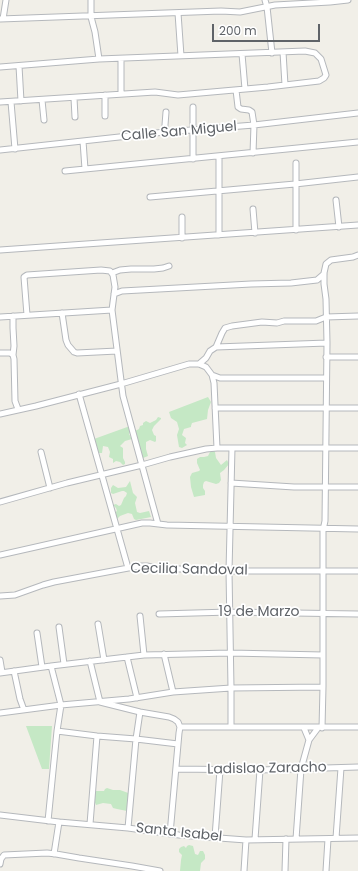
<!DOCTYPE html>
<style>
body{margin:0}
#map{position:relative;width:358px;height:871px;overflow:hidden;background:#f1efe8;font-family:Poppins,sans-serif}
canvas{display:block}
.scale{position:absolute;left:212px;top:24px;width:108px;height:18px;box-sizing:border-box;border:2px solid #5f6368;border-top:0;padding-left:5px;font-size:12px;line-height:14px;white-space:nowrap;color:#5f6368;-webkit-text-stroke:3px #fff;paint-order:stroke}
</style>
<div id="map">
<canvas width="358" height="871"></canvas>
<div class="scale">200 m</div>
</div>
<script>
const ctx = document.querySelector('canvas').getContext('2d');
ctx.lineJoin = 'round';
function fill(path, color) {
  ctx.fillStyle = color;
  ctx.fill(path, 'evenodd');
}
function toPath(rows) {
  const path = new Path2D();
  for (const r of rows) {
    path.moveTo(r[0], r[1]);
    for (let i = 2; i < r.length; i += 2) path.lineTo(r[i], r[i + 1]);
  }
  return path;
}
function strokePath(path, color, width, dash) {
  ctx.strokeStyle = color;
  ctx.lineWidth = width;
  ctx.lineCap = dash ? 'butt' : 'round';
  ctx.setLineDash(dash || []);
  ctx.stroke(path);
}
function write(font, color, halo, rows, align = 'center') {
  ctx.font = font + ' Poppins,sans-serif';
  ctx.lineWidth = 3.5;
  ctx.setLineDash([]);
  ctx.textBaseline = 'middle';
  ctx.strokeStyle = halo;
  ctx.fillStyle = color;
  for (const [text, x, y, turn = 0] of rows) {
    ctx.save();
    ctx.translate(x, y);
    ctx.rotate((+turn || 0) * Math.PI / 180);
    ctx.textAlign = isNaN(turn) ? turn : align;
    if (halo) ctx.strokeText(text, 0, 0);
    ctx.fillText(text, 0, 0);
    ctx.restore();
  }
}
const green = toPath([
 [208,397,211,402,208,410,207,419,192,423,191,426,191,427,184,429,182,435,186,438,185,443,187,445,182,448,179,447,177,435,179,429,177,422,171,418,169,412],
 [158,417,161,418,161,419,154,426,152,430,154,435,156,436,156,441,155,442,150,440,146,442,146,449,148,456,143,458,139,446,135,431,139,429,140,426,143,425,143,423,146,421,150,423,156,420],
 [130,426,131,431,129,434,132,439,125,441,120,446,123,448,123,458,125,462,125,464,123,465,120,462,116,461,113,463,113,459,109,457,110,452,108,447,103,446,102,453,99,453,98,452,97,447,96,445,94,439],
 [213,451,214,451,215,452,216,458,221,465,227,460,229,464,224,470,220,473,221,480,219,483,216,484,206,481,204,482,203,485,203,488,205,491,205,495,194,497,191,487,190,477,192,473,199,471,200,470,197,463,197,459,200,457,204,457,208,456,210,452],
 [130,481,133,493,137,497,135,503,137,512,140,513,149,511,151,517,136,520,134,519,132,514,128,513,120,516,116,520,113,514,117,511,116,508,113,505,116,504,119,506,121,505,124,498,126,496,127,493,124,491,122,491,113,494,111,493,111,488,113,485,118,488,126,487],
 [26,726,52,726,49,769,42,769],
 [107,788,113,790,120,790,131,794,127,811,117,809,113,808,111,804,103,803,96,805,93,798,94,792,96,791,104,791,105,789],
 [189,845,193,846,195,854,198,855,200,851,203,851,205,855,205,859,201,863,200,871,180,871,181,860,182,855,179,852,179,849,181,847,184,846,186,848,187,846]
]);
const minor = toPath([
 [91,0,91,17,95,32,99,59],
 [265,0,267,7,272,53],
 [178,13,181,56],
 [0,19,221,11,240,12,275,5,330,2,348,0],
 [3,19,6,0],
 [283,52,285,85],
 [242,54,245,89],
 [121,59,121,94],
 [19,66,21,101],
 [0,67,99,59,305,51,315,53,321,59,326,75,324,78,319,81,268,87,178,95,155,92,0,102],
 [236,90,238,107,241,109,249,110,252,112,254,125,253,153],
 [105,95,105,116],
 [74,98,75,117],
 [42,100,44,120],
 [11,102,15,149],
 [193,107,193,159],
 [165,132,165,125,166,112],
 [83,141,85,169],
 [0,150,165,132,254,125,358,113],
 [219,156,219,235],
 [296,163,296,230],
 [65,171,358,142],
 [150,197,295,184,358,177],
 [336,200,339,227],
 [253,209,255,233],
 [182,238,182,217],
 [0,250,358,225],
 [112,273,120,270,131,269,154,269,163,268,169,266],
 [114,294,122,291,251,284,291,283,317,280,324,274],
 [62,313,66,340,68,345,74,352,77,353,117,351],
 [27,315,24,277,27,275,101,270,110,271,113,275,115,287,112,310,123,396,158,524],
 [0,317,112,310],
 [216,347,327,343],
 [0,353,10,353,13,355,14,359,15,401,18,409],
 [13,355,14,346,13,328,13,316],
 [326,357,358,357],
 [199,364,206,358,210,351,216,347,222,333,225,328,232,326,262,322,277,323,284,321,316,321,326,317,358,316],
 [212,375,220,378,326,378],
 [79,394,128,568],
 [215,408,358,408],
 [0,414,36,406,121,384,189,364,199,364,206,367,212,375,214,383,217,448,358,448],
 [41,452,50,488],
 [231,483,294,487,358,487],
 [0,502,67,483,142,465,170,457,206,449,217,448],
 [0,555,142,523,150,523,167,525,358,529],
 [0,596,15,595,43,585,54,582,139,566,147,566,156,568,229,571,358,571],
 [159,614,230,612,358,614],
 [140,616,144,655],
 [98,624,104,660],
 [59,627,64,664],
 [37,633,42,667],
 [164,654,173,692],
 [127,657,137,698],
 [0,660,2,672],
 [90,661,100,702,140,712,169,717,174,719,178,722,180,727,179,733,170,834],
 [14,671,20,699,24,710],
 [0,673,51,666,144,655,230,653,323,655],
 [0,713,61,705,129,699,173,692,231,688,323,687],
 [180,727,358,727],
 [231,727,231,688,229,571,232,448],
 [304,728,309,740],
 [322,728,323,687,323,530,325,521,327,343,326,299,324,284,324,273,326,264,331,260,353,257,358,255],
 [57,731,97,736,136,739,178,744],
 [176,769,260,770,358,767],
 [0,815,59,822,128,828,179,835,246,840,358,838],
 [48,821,57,731,61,705,51,666],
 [90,824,97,736],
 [128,828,136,739,140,712],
 [215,837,220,770],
 [336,838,341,768],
 [255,839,260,770],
 [296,839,301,769,309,740,318,728],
 [54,854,59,822],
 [0,864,1,859,4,855,47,853,56,854,79,858,132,866,160,871],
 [244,871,246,840],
 [285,871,286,839],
 [326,871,328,839]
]);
const streetNames = [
 ["Calle San Miguel",179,132,-5],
 ["Cecilia Sandoval",189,570,1],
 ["19 de Marzo",259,612],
 ["Ladislao Zaracho",267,769,-1],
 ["Santa Isabel",179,833,6]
];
fill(green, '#c5e8c5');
strokePath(minor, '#b5b8bc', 7);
strokePath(minor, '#fff', 5);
write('14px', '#5f6368', '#fff', streetNames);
</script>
